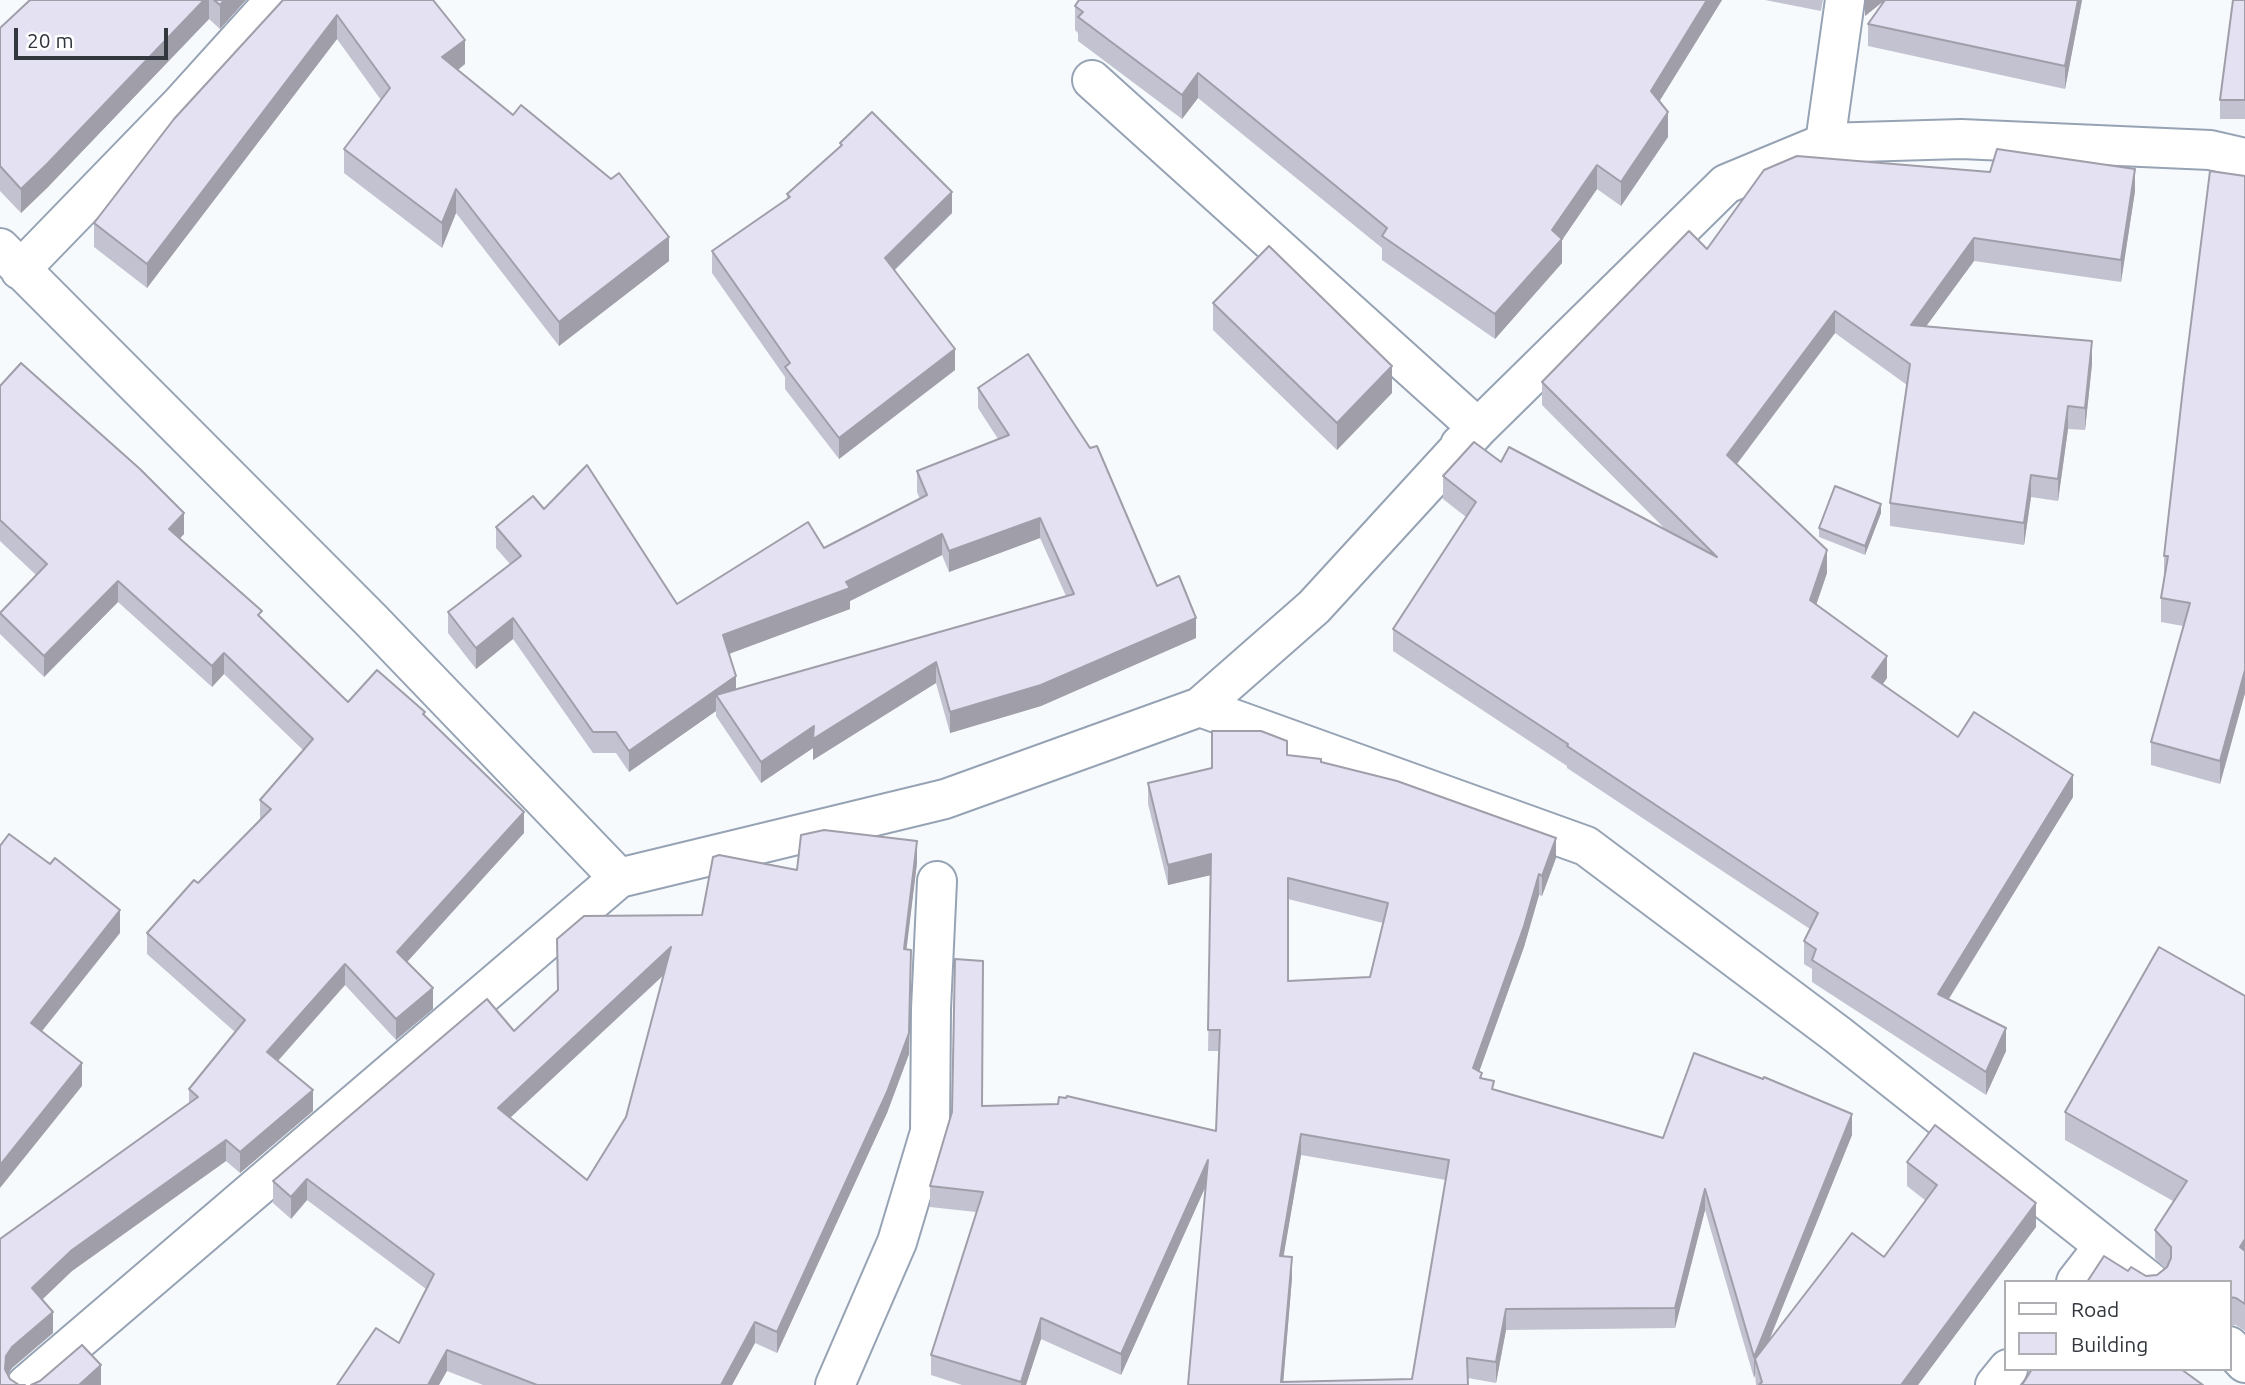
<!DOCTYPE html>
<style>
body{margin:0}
#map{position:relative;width:2245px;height:1385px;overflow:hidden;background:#f7fafd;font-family:Ubuntu,sans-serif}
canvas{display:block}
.legend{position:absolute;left:2004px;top:1280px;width:228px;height:91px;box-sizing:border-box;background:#fff;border:2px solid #adafb2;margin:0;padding:9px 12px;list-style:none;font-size:21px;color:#32373e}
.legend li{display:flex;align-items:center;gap:14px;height:35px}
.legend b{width:35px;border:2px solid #adafb2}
.scale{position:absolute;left:14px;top:28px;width:154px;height:32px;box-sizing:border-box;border:4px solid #32373e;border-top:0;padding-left:9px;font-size:21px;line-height:24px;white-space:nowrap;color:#32373e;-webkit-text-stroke:5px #fff;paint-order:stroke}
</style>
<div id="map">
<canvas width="2245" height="1385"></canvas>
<ul class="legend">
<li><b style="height:9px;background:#fff"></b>Road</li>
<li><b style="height:19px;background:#e3e1f2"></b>Building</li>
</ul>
<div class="scale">20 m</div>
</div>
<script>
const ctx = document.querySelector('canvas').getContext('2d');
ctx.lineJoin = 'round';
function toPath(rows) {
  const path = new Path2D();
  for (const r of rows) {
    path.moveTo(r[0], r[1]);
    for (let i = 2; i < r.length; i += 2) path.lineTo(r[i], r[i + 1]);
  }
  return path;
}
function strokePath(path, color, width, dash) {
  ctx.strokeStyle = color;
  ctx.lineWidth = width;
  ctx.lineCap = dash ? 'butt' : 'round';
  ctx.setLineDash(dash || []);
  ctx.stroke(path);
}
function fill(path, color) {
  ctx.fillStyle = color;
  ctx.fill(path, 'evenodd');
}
const minor = toPath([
 [1092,80,1478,428,1460,445],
 [1825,143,1845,0],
 [0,248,371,620,619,878],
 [20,270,181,104,275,0],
 [1200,707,1586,846,1838,1035,2150,1282],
 [2076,1282,2104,1246],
 [2229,1346,2245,1363],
 [26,1385,619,878,945,799,1200,707,1314,607,1478,428,1726,184,1825,143,1961,139,2210,150,2245,158],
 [835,1385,897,1242,930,1132,931,1009,937,881],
 [1995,1385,2008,1369]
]);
const wall = toPath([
 [30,0,246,0,220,29,209,19,47,188,21,213,0,191,0,28],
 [283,0,433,0,465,64,458,70,669,261,559,346,456,213,442,248,344,173,344,149,381,100,337,39,147,288,94,247,94,223],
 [1079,0,1722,0,1659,101,1668,137,1621,206,1597,189,1562,240,1562,263,1495,339,1382,260,1382,248,1198,98,1182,119,1078,41,1078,33,1075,30,1075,6],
 [1765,0,1823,0,1821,11],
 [1865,0,2082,0,2065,89,1868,46,1868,24,1885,0,1865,16],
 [2245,0,2245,119,2220,119,2220,100],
 [840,143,952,213,895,270,955,370,839,459,785,389,785,377,712,273,712,251,787,200,787,194,840,147],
 [2245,176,2245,693,2220,784,2151,765,2151,742,2183,626,2161,622,2161,598,2164,580,2164,556],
 [2135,191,2121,282,1974,261,1926,326,2092,364,2085,430,2068,429,2058,501,2031,497,2024,545,1890,526,1890,503,1907,385,1835,333,1737,464,1827,573,1816,605,1887,678,1883,684,1958,737,2073,797,1949,999,2006,1051,1986,1095,1812,982,1812,969,1804,964,1804,941,1810,929,1567,768,1567,766,1393,651,1393,629,1466,517,1443,499,1443,476,1501,462,1668,532,1542,405,1542,382,1707,249],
 [1213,303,1392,393,1337,450,1213,330],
 [0,386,184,534,180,538,348,702,425,715,524,833,407,962,433,1009,396,1040,345,985,278,1061,313,1111,240,1173,226,1161,72,1271,42,1300,53,1333,12,1368,0,1385,0,1239,189,1103,189,1089,235,1032,147,954,147,933,198,883,260,820,260,800,303,750,224,674,212,687,118,602,44,677,0,634,0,612,36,575,0,541],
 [978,388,1157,586,1196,638,1041,706,950,733,936,683,813,760,813,748,761,783,716,716,716,711,629,772,616,753,593,753,513,639,476,669,448,633,448,612,510,564,496,548,496,527,544,509,677,604,824,548,920,499,917,492,917,471,998,439,978,408],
 [1040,538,1066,596,736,689,729,654,850,609,850,601,942,555,949,572],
 [1881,513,1865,555,1819,537,1819,528],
 [1287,755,1321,762,1556,858,1542,896,1539,895,1524,947,1479,1071,1482,1079,1494,1090,1663,1138,1852,1135,1768,1342,1884,1257,1926,1201,1907,1186,1907,1162,2036,1227,1918,1385,1756,1385,1755,1374,1754,1378,1705,1210,1675,1328,1506,1330,1496,1383,1468,1378,1188,1385,1206,1186,1121,1375,1041,1339,1026,1385,962,1385,931,1375,931,1355,976,1212,930,1207,930,1186,982,1106,1216,1131,1219,1051,1208,1051,1211,875,1168,885,1148,804,1148,783],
 [1288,899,1383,923,1370,977,1288,981],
 [1301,1155,1446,1180,1412,1379,1283,1382,1292,1278,1283,1257],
 [917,863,906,949,911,971,909,1054,887,1113,777,1353,755,1343,732,1385,483,1385,447,1371,399,1343,426,1289,307,1200,291,1219,273,1203,273,1181,702,915,797,870],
 [664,975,626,1117,587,1180,510,1118],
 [2245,996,2245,1331,2236,1325,2229,1325,2229,1282,2087,1282,2128,1271,2146,1276,2157,1275,2165,1269,2155,1258,2155,1230,2173,1201,2065,1140,2065,1112]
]);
const shadedWall = toPath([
 [204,0,209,0,209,19,47,188,21,213,21,189],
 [224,0,246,0,220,29,220,5],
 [1707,0,1722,0,1651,115,1651,91],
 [1865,0,1885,0,1865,16],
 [2078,0,2082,0,2065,89,2065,66],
 [337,15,337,39,147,288,147,264],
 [465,40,465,64,442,82,442,57],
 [1198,73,1198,98,1182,119,1182,95],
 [1668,112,1668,137,1621,206,1621,182],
 [1597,165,1597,189,1562,240,1562,263,1495,339,1495,314,1552,230],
 [2135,169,2135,191,2121,282,2121,260],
 [456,189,456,213,442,248,442,223],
 [952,192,952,213,885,279,885,258],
 [669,237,669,261,559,346,559,322],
 [1974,238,1974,261,1911,347,1911,325],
 [1835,311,1835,333,1727,477,1727,455],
 [2092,341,2092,364,2085,430,2085,408],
 [955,349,955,370,839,459,839,438],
 [1392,366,1392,393,1337,450,1337,423],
 [2068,406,2068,429,2058,501,2058,479],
 [2031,475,2031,497,2024,545,2024,523],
 [1881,504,1881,513,1865,555,1865,546],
 [184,513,184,534,169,550,169,529],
 [1040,518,1040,538,949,572,949,551],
 [942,534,942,555,850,601,850,609,723,656,723,635,846,582],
 [1827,550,1827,573,1810,623,1810,600],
 [118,581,118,602,44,677,44,656],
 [513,618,513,639,476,669,476,648],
 [1196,618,1196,638,1041,706,950,733,950,712],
 [224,653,224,674,212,687,212,666],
 [2245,653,2245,693,2220,784,2220,761],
 [1887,656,1887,678,1872,699,1872,677],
 [936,662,936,683,813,760,813,748,761,783,761,762,814,726],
 [736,676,736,697,716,695,716,711,629,772,629,751],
 [2073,775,2073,797,1938,1016,1938,994],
 [524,812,524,833,397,973,397,952],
 [1556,838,1556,858,1542,896,1542,876],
 [917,841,917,863,904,970,904,949],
 [1211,854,1211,875,1168,885,1168,865],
 [1539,874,1539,895,1524,947,1473,1089,1473,1068],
 [120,910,120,933,31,1045,31,1023],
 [671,947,671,968,498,1129,498,1108],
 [911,950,909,1054,887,1113,777,1353,777,1332],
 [345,964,345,985,267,1073,267,1052],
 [433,988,433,1009,396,1040,396,1019],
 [2006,1028,2006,1051,1986,1095,1986,1072],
 [82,1063,82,1086,0,1188,0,1165],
 [313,1090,313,1111,240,1173,240,1152],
 [1852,1114,1852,1135,1758,1368,1755,1359,1755,1374,1754,1378,1754,1357],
 [1301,1134,1301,1155,1280,1277,1280,1256],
 [226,1140,226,1161,72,1271,32,1309,32,1288,72,1250],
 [1208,1160,1208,1181,1121,1375,1121,1354],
 [307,1179,307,1200,291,1219,291,1197],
 [1705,1189,1705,1210,1675,1328,1675,1308],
 [2036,1203,2036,1227,1918,1385,1901,1385],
 [2245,1239,2245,1267,2240,1247],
 [1292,1257,1292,1278,1283,1385,1281,1385],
 [1506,1309,1506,1330,1496,1383,1496,1362],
 [53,1312,53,1333,12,1368,6,1377,5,1369,6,1356,12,1347],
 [1041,1318,1041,1339,1026,1385,1021,1385],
 [755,1322,755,1343,732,1385,721,1385],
 [447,1350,447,1371,439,1385,428,1385],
 [101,1365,101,1385,79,1385]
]);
const building = toPath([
 [30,0,204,0,47,164,21,189,0,166,0,28,30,0],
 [214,0,224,0,220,5,214,0],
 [283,0,433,0,465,40,442,57,513,115,521,105,611,179,619,173,669,237,559,322,456,189,442,223,344,149,390,88,337,15,147,264,94,223,174,119,283,0],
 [1079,0,1707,0,1651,91,1668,112,1621,182,1597,165,1552,230,1562,239,1495,314,1382,236,1387,228,1198,73,1182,95,1078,17,1083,12,1075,6,1079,0],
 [1885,0,2078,0,2065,66,1868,24,1885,0],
 [2233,0,2245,0,2245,100,2220,100,2233,0],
 [872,112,952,192,885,258,955,349,839,438,785,367,790,363,712,251,790,197,787,194,842,145,840,143,872,112],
 [1997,149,2135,169,2121,260,1974,238,1911,325,2092,341,2085,408,2068,406,2058,479,2031,475,2024,523,1890,503,1910,364,1835,311,1727,455,1827,550,1810,600,1887,656,1872,677,1958,737,1974,712,2073,775,1938,994,2006,1028,1986,1072,1812,960,1816,949,1804,941,1818,913,1567,746,1568,744,1393,629,1476,502,1443,476,1474,442,1501,462,1509,447,1717,557,1542,382,1689,231,1707,249,1764,170,1797,156,1990,172,1997,149],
 [2210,171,2245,176,2245,670,2220,761,2151,742,2190,603,2161,598,2168,556,2164,556,2184,379,2210,171],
 [1269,246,1392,366,1337,423,1213,303,1269,246],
 [1028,354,1090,448,1097,446,1157,586,1179,576,1196,618,1041,685,950,712,936,662,813,739,814,726,761,762,716,695,1074,594,1040,518,949,551,942,534,846,582,850,588,723,635,736,676,629,751,616,732,593,732,513,618,476,648,448,612,521,556,496,527,533,496,544,509,587,465,677,604,808,522,824,548,927,495,917,471,1009,435,978,388,1028,354],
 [21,363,140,469,184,513,169,529,262,611,258,615,348,702,377,670,425,712,423,714,524,812,397,952,433,988,396,1019,345,964,267,1052,313,1090,240,1152,226,1140,72,1250,32,1288,53,1312,12,1347,6,1356,5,1369,10,1379,19,1385,25,1385,0,1385,0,1239,198,1097,189,1089,245,1020,147,933,194,880,198,883,271,809,260,800,313,739,224,653,212,666,118,581,44,656,0,613,47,564,0,520,0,386,21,363],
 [1835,486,1881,504,1865,546,1819,528,1835,486],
 [1212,731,1261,731,1287,741,1287,755,1321,759,1321,762,1397,781,1556,838,1542,876,1539,874,1524,926,1473,1068,1482,1073,1480,1078,1494,1081,1492,1089,1663,1138,1694,1053,1763,1079,1764,1077,1852,1114,1754,1357,1705,1189,1675,1308,1506,1309,1496,1362,1467,1358,1468,1385,1188,1385,1208,1160,1121,1354,1041,1318,1021,1382,931,1355,983,1192,930,1186,952,1112,955,959,983,961,982,1106,1058,1104,1059,1097,1066,1098,1067,1096,1216,1131,1220,1030,1208,1030,1211,854,1168,865,1148,783,1212,768,1212,731],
 [1288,878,1388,903,1370,977,1288,981,1288,878],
 [1301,1134,1449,1160,1412,1379,1281,1382,1292,1257,1280,1256,1301,1134],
 [824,830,917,841,904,949,911,950,909,1033,887,1092,777,1332,755,1322,721,1385,537,1385,447,1350,428,1385,337,1385,376,1328,399,1343,434,1274,307,1179,291,1197,273,1181,487,999,514,1031,558,990,557,939,584,916,702,915,713,857,719,855,797,870,801,835,824,830],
 [671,947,626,1117,587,1180,498,1108,671,947],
 [9,834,50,864,55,858,120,910,31,1023,82,1063,0,1165,0,846,9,834],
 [2159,947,2245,996,2245,1239,2240,1247,2245,1251,2245,1304,2236,1298,2229,1297,2229,1282,2087,1282,2104,1256,2128,1271,2131,1267,2146,1276,2157,1275,2167,1267,2171,1258,2171,1247,2155,1230,2187,1181,2065,1112,2159,947],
 [1935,1125,2036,1203,1901,1385,1759,1385,1762,1382,1755,1359,1852,1233,1884,1257,1937,1185,1907,1162,1935,1125],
 [82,1345,101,1365,79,1385,31,1385,40,1381,82,1345],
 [2032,1369,2181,1369,2203,1385,2022,1385,2032,1369]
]);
strokePath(minor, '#96a3b4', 42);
strokePath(minor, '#fff', 38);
fill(wall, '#c3c2d0');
fill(shadedWall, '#9f9ea9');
fill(building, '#e3e1f2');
strokePath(building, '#9f9ea9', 2);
</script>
